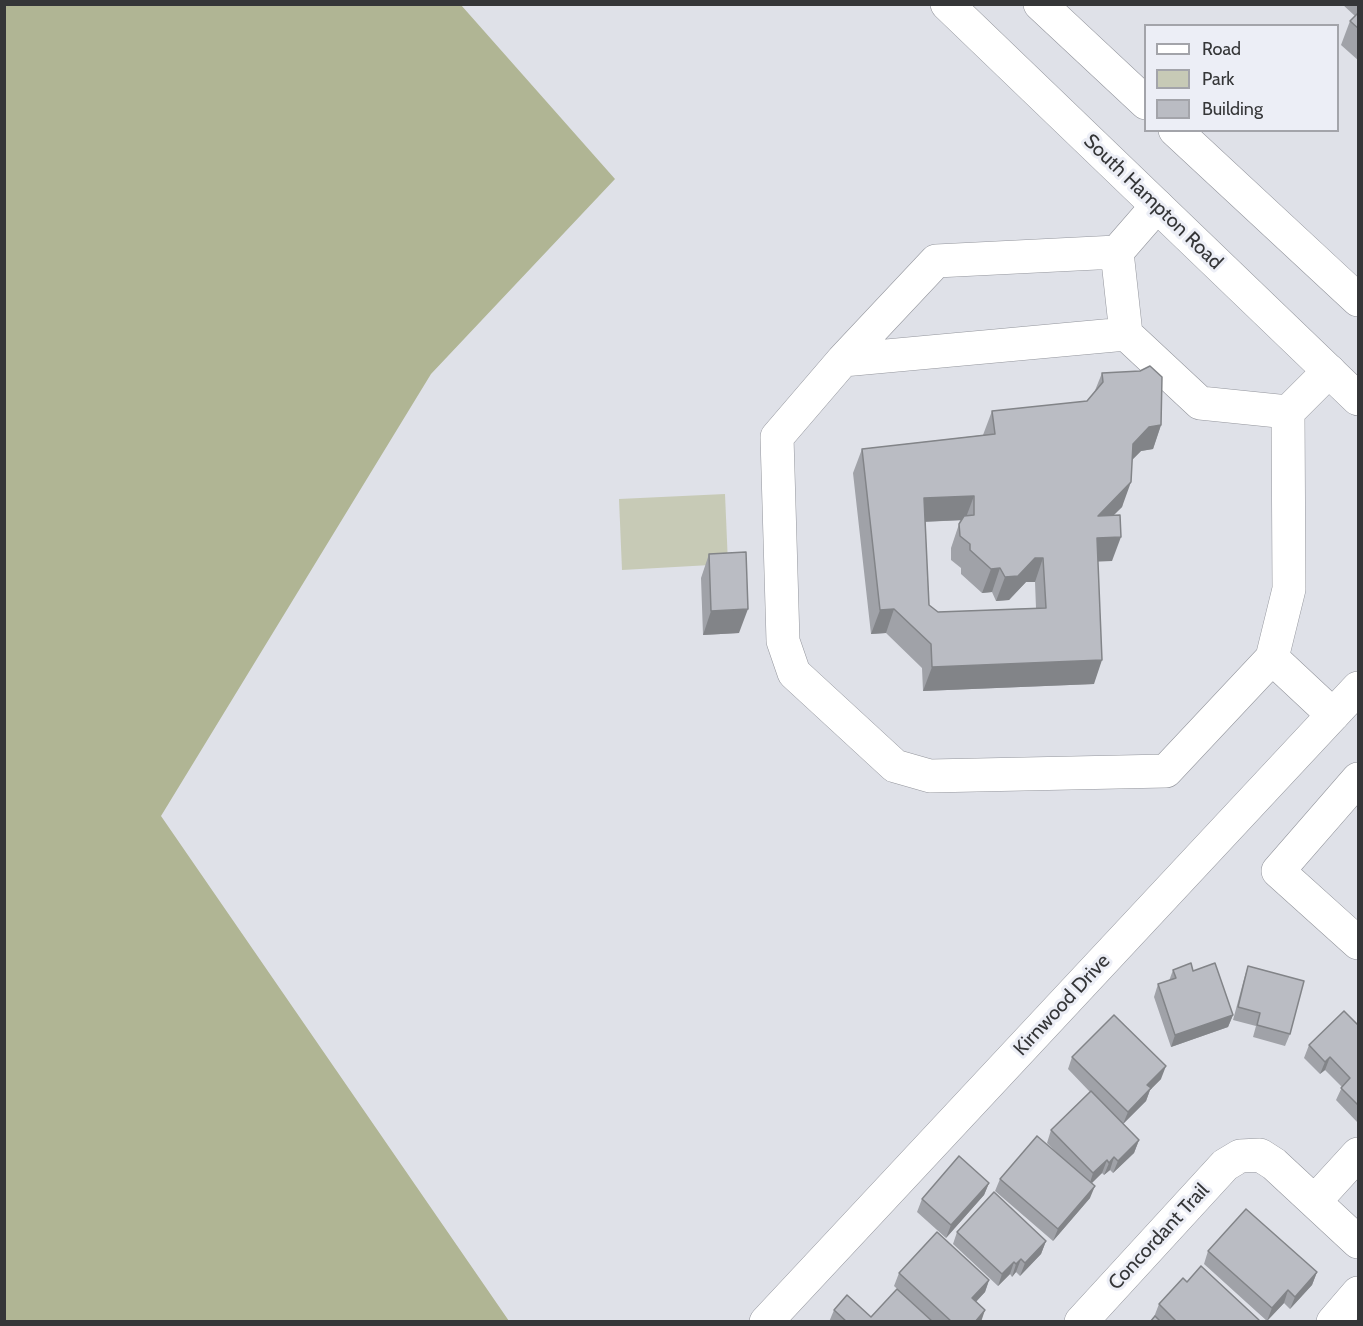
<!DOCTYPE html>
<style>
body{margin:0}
#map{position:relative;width:1363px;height:1326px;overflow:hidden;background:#dfe1e8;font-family:Cabin,sans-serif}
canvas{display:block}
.frame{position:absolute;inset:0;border:6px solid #353638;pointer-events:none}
.legend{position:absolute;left:1144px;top:24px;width:195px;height:108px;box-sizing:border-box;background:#eceef6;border:2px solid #a3a4aa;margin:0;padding:8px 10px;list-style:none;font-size:18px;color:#353638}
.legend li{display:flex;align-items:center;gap:12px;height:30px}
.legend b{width:30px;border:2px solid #a3a4aa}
</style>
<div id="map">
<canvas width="1363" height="1326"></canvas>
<div class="frame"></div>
<ul class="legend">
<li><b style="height:8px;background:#fff"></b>Road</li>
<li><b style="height:16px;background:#c7cab6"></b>Park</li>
<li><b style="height:16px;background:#babcc3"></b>Building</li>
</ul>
</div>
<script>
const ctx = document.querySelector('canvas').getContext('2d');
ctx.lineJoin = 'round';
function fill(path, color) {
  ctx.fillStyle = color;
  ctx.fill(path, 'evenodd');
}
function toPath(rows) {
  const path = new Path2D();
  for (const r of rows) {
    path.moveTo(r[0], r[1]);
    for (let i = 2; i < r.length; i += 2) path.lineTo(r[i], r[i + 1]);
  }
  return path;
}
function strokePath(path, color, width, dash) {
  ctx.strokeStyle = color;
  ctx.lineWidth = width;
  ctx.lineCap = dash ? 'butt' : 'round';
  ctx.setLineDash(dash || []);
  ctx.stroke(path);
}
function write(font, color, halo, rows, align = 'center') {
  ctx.font = font + ' Cabin,sans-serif';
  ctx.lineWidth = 6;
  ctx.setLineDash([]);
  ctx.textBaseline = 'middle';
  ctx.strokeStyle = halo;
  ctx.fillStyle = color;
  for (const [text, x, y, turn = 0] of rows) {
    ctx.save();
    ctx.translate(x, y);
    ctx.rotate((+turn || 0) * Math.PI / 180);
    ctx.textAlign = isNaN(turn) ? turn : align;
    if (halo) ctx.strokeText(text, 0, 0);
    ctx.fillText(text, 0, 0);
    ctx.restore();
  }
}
const green = toPath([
 [725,494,728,564,622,570,619,499]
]);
const forest = toPath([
 [5,4,461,5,615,179,431,374,161,816,509,1321,5,1321]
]);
const minor = toPath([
 [1117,252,936,261,843,360,777,437,783,641,794,673,895,766,930,776,1166,771,1272,658,1289,589,1288,412,1200,403,1126,334,1117,252,1157,206],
 [843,360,1126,334],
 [1288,412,1329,371],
 [1272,658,1333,715],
 [1358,779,1278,871,1358,943],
 [1315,1201,1358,1154],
 [766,1322,1358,688],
 [1081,1322,1225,1165,1240,1156,1260,1155,1274,1164,1358,1242],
 [1333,1322,1358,1293]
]);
const major = toPath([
 [947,4,1358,399],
 [1040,4,1146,103],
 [1175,130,1358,300]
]);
const wall = toPath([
 [1342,4,1359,4,1359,61,1341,45,1350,21,1355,16],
 [1102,373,1161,425,1153,449,1141,451,1132,460,1122,507,1113,515,1112,561,1098,561,1094,684,923,691,922,668,886,633,871,634,853,473,862,449,983,435,992,411,1087,401,1094,393],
 [962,520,959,524,951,548,951,560,961,568,961,574,982,593,992,592,996,601,1009,600,1026,582,1035,582,1036,608,938,612,929,605,925,522],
 [709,554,739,633,703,635,701,578],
 [1248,966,1290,1034,1285,1046,1253,1037,1256,1026,1233,1020,1244,979],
 [1173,970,1193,971,1233,1015,1228,1027,1171,1047,1154,997,1158,984,1169,981],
 [1359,1026,1359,1123,1358,1123,1336,1100,1342,1087,1325,1070,1320,1074,1304,1058,1309,1045],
 [1072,1057,1161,1079,1150,1090,1146,1101,1123,1124,1139,1140,1134,1153,1113,1173,1110,1170,1104,1175,1102,1173,1091,1183,1090,1198,1053,1241,995,1191,1000,1179,1060,1156,1047,1143,1051,1130,1090,1092,1068,1069],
 [989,1183,984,1195,946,1238,917,1212,922,1199],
 [957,1232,1046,1241,1041,1254,1020,1276,1016,1272,1012,1277,1010,1274,998,1286,953,1244],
 [1208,1251,1317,1272,1312,1285,1290,1309,1284,1303,1267,1321,1204,1264],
 [899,1273,989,1280,985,1292,976,1302,981,1322,933,1322,894,1286],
 [1187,1282,1259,1320,1259,1322,1150,1322,1154,1317,1159,1304],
 [834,1310,871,1317,933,1322,829,1322]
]);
const shadedWall = toPath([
 [1161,425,1153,449,1141,451,1124,468,1133,444,1149,427],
 [1131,482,1122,507,1089,540,1098,516],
 [974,496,965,520,915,522,924,498],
 [1121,537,1112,561,1088,562,1097,538],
 [1035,558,1043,558,1035,582,1026,582,1009,600,996,601,1005,577],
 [1000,568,992,592,982,593,991,569],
 [748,609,739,633,703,635,711,611],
 [894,609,886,633,871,634,880,610],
 [1102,660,1094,684,923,691,932,667],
 [1233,1015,1228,1027,1171,1047,1175,1035],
 [1330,1057,1325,1070,1320,1074,1325,1062],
 [1166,1066,1161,1079,1150,1090,1146,1101,1123,1124,1128,1112,1147,1085],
 [1139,1140,1134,1153,1113,1173,1118,1161],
 [1114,1157,1110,1170,1104,1175,1109,1163],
 [1107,1160,1102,1173,1089,1186,1093,1173],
 [989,1183,984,1195,946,1238,951,1225],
 [1095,1186,1090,1198,1053,1241,1058,1229],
 [1046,1241,1041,1254,1020,1276,1025,1263],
 [1021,1259,1016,1272,1012,1277,1016,1264],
 [1014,1262,1010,1274,998,1286,1002,1274],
 [1317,1272,1312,1285,1290,1309,1295,1297],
 [989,1280,985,1292,967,1311,972,1298],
 [1288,1290,1284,1303,1267,1321,1272,1308],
 [985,1310,981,1322,975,1322]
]);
const building = toPath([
 [1359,12,1359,29,1350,21,1359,12],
 [1150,366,1162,377,1161,425,1149,427,1133,444,1131,482,1098,516,1120,515,1121,537,1097,538,1102,660,932,667,931,644,894,609,880,610,862,449,995,434,992,411,1087,401,1103,382,1102,373,1140,371,1150,366],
 [974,496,974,515,964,516,959,524,960,536,970,544,970,550,991,569,1000,568,1005,577,1018,576,1035,558,1043,558,1046,608,938,612,929,605,924,498,974,496],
 [746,552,748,609,711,611,709,554,746,552],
 [1191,963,1193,971,1215,963,1233,1015,1175,1035,1158,984,1176,978,1173,970,1191,963],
 [1248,966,1304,981,1290,1034,1257,1025,1260,1013,1238,1007,1248,966],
 [1344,1011,1359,1026,1359,1106,1341,1088,1350,1078,1330,1057,1325,1062,1309,1045,1344,1011],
 [1114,1015,1166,1066,1147,1085,1151,1088,1128,1112,1072,1057,1114,1015],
 [1091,1091,1139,1140,1118,1161,1114,1157,1109,1163,1107,1160,1093,1173,1051,1130,1091,1091],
 [1037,1136,1095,1186,1058,1229,1000,1179,1037,1136],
 [959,1156,989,1183,951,1225,922,1199,959,1156],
 [994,1192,1046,1241,1025,1263,1021,1259,1016,1264,1014,1262,1002,1274,957,1232,994,1192],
 [1246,1209,1317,1272,1295,1297,1288,1290,1272,1308,1208,1251,1246,1209],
 [937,1232,989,1280,972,1298,985,1310,975,1322,952,1322,899,1273,937,1232],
 [1201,1266,1259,1320,1258,1322,1177,1322,1159,1304,1183,1278,1187,1282,1201,1266],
 [897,1289,933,1322,847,1322,834,1310,847,1295,871,1317,897,1289],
 [1155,1316,1161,1322,1150,1322,1155,1316]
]);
const streetNames = [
 ["South Hampton Road",1153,202,44],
 ["Kirnwood Drive",1062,1005,-47],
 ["Concordant Trail",1159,1237,-47]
];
fill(green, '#c7cab6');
fill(forest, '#b0b594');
strokePath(minor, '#93959c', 34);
strokePath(major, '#93959c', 34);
strokePath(minor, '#fff', 33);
strokePath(major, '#fff', 33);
fill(wall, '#a0a2a8');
fill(shadedWall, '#828488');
fill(building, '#babcc3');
strokePath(building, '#828488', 1.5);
write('20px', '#353638', '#eceef6', streetNames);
</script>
